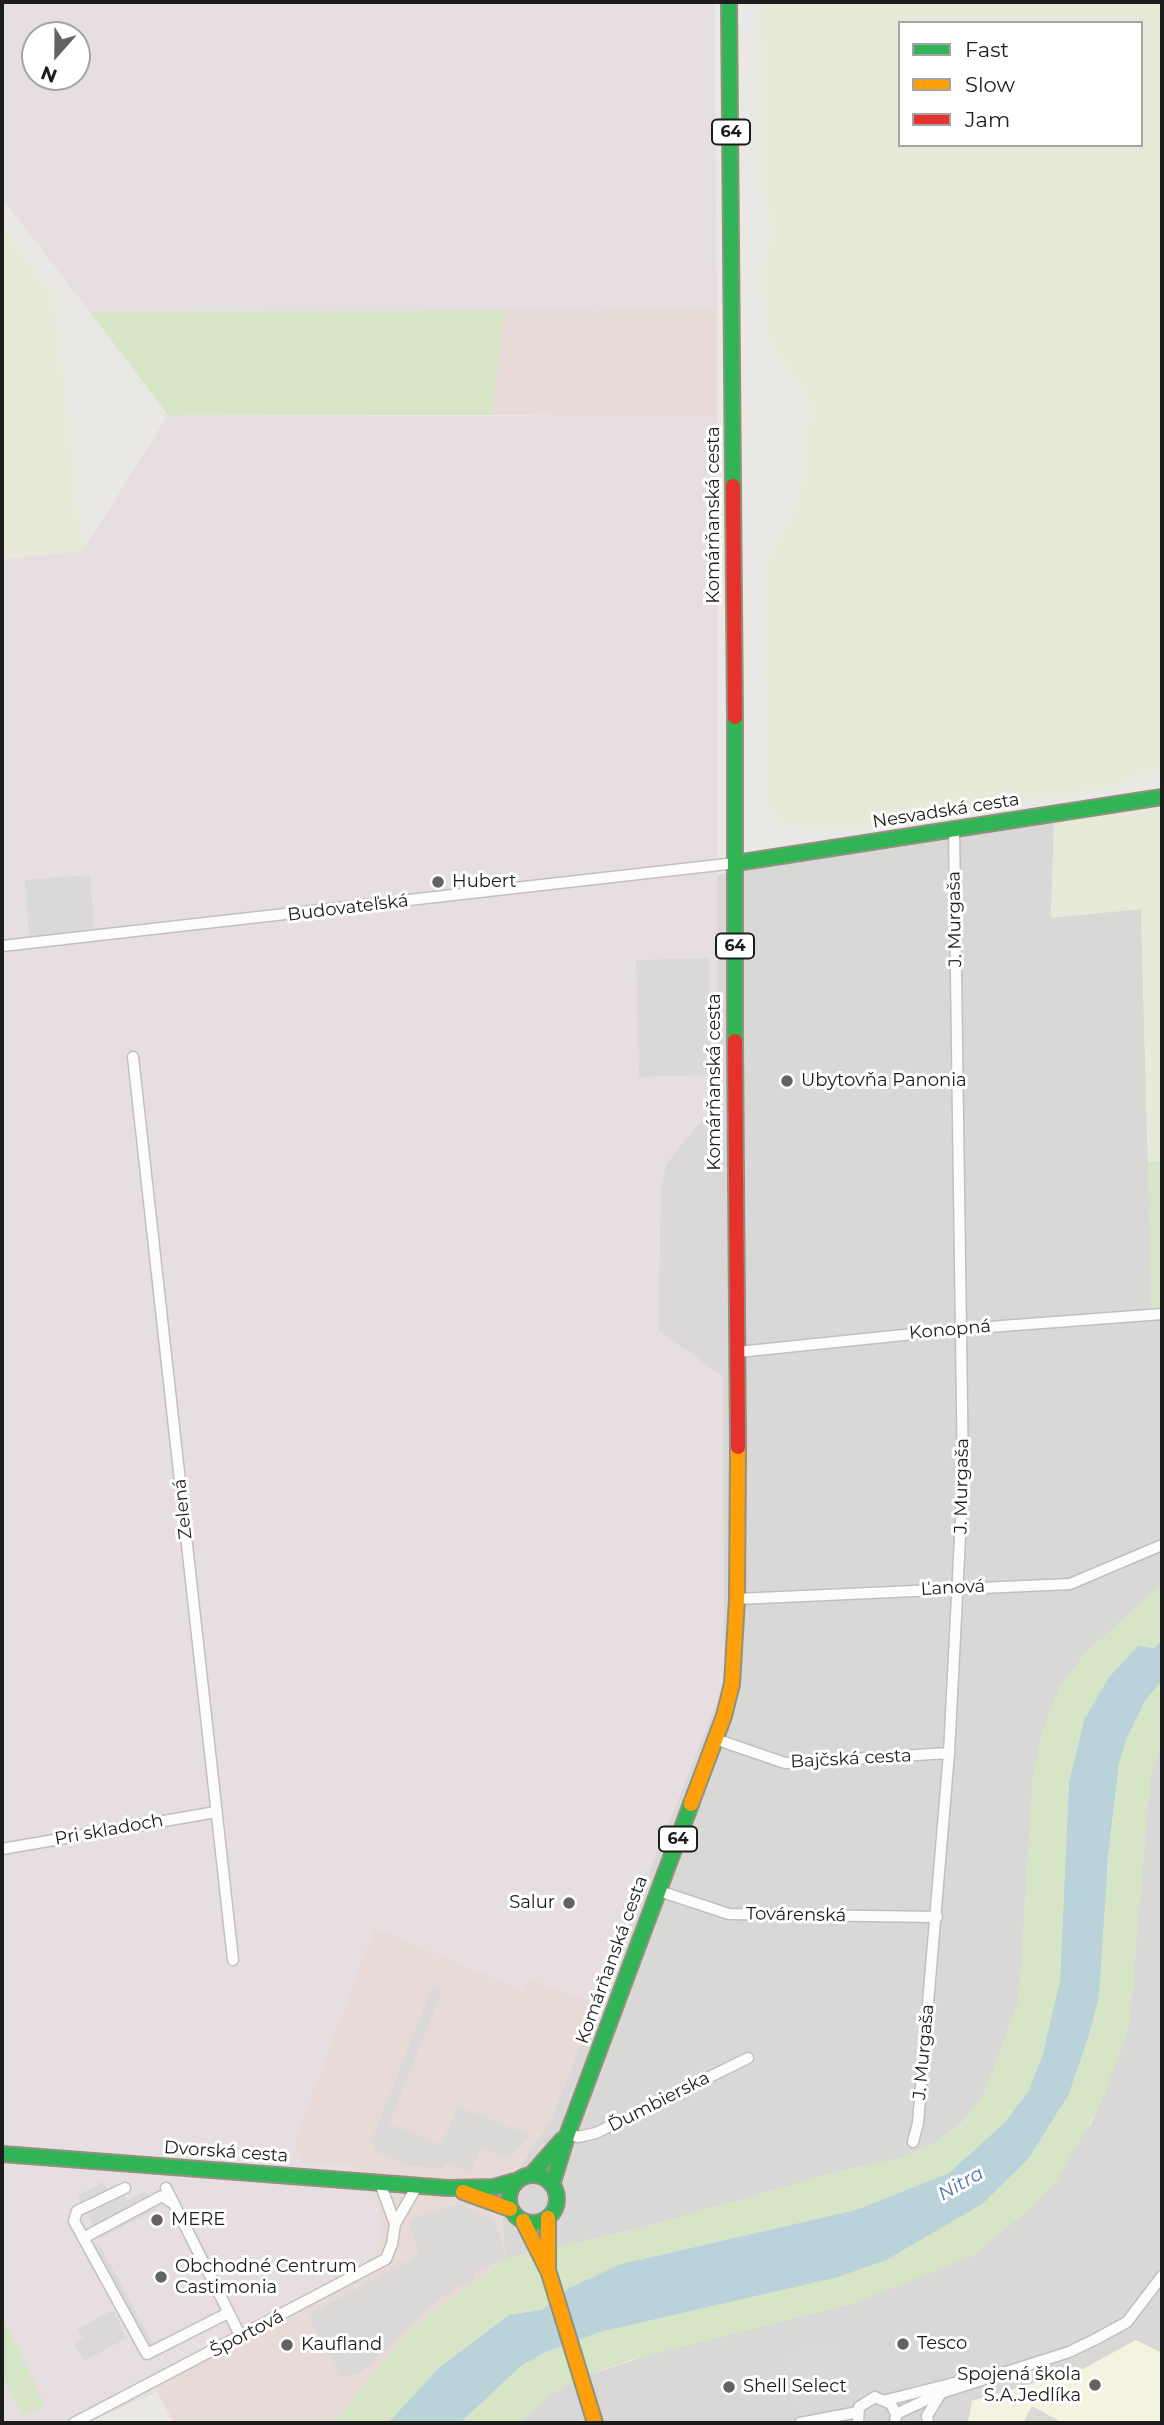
<!DOCTYPE html>
<meta charset="utf-8">
<style>
body{margin:0}
#map{position:relative;width:1164px;height:2425px;overflow:hidden;background:#eae8e4;font-family:Montserrat,sans-serif}
canvas{display:block}
.frame{position:absolute;inset:0;border:4px solid #1c1c1c;pointer-events:none}
.legend{position:absolute;left:898px;top:21px;width:245px;height:126px;box-sizing:border-box;background:#fff;border:2px solid #a4a4a4;margin:0;padding:9px 12px;list-style:none;font-size:21px;color:#1c1c1c}
.legend li{display:flex;align-items:center;gap:14px;height:35px}
.legend b{width:35px;border:2px solid #a4a4a4}
.north{position:absolute;left:21px;top:21px;width:70px;height:70px;box-sizing:border-box;background:#fff;border:2px solid #a4a4a4;border-radius:50%;rotate:201deg;font-size:19px;font-weight:700;line-height:28px;text-align:center;color:#1c1c1c}
.north::after{content:'';display:block;margin:auto;width:24px;height:32px;background:#646362;clip-path:polygon(50% 0,100% 100%,50% 72%,0 100%)}
</style>
<div id="map">
<canvas width="1164" height="2425"></canvas>
<div class="frame"></div>
<ul class="legend">
<li><b style="height:9px;background:#30b455"></b>Fast</li>
<li><b style="height:9px;background:#ff9f0a"></b>Slow</li>
<li><b style="height:9px;background:#e5322d"></b>Jam</li>
</ul>
<div class="north">N</div>
</div>
<script>
const ctx = document.querySelector('canvas').getContext('2d');
ctx.lineJoin = 'round';
function fill(path, color) {
  ctx.fillStyle = color;
  ctx.fill(path, 'evenodd');
}
function toPath(rows) {
  const path = new Path2D();
  for (const r of rows) {
    if (r.length === 3) {
      path.moveTo(r[0] + r[2], r[1]);
      path.arc(r[0], r[1], r[2], 0, 2 * Math.PI);
      continue;
    }
    path.moveTo(r[0], r[1]);
    for (let i = 2; i < r.length; i += 2) path.lineTo(r[i], r[i + 1]);
  }
  return path;
}
function strokePath(path, color, width, dash) {
  ctx.strokeStyle = color;
  ctx.lineWidth = width;
  ctx.lineCap = dash ? 'butt' : 'round';
  ctx.setLineDash(dash || []);
  ctx.stroke(path);
}
function write(font, color, halo, rows, align = 'center') {
  ctx.font = font + ' Montserrat,sans-serif';
  ctx.lineWidth = 6;
  ctx.setLineDash([]);
  ctx.textBaseline = 'middle';
  ctx.strokeStyle = halo;
  ctx.fillStyle = color;
  for (const [text, x, y, turn = 0] of rows) {
    ctx.save();
    ctx.translate(x, y);
    ctx.rotate((+turn || 0) * Math.PI / 180);
    ctx.textAlign = isNaN(turn) ? turn : align;
    if (halo) ctx.strokeText(text, 0, 0);
    ctx.fillText(text, 0, 0);
    ctx.restore();
  }
}
const residential = toPath([
 [1054,823,1051,917,1141,909,1152,1313,1162,1314,1162,1584,1086,1653,1059,1688,1033,1778,1019,2000,985,2092,962,2123,931,2145,908,2156,830,2174,646,2227,505,2259,501,2194,550,2122,718,1699,658,1330,718,1108,716,875],
 [1162,1744,1162,2423,519,2423,551,2394,577,2379,661,2351,1091,2124,1129,2027,1150,1776]
]);
const commercial = toPath([
 [717,309,717,417,492,415,505,310],
 [374,1927,523,1990,528,1978,597,2004,550,2122,501,2194,505,2259,410,2329,334,2423,174,2423,149,2377,313,2294,352,2166,308,2163,300,2158,294,2143]
]);
const industrial = toPath([
 [2,2,714,2,717,309,90,312,2,198],
 [35,35,77,35,77,77,35,77],
 [168,415,717,417,718,1108,696,1126,667,1163,661,1185,658,1330,723,1376,724,1673,718,1699,597,2004,528,1978,523,1990,374,1927,294,2143,300,2157,308,2163,352,2166,376,2198,383,2231,374,2257,313,2294,150,2376,157,2392,86,2423,2,2423,2,559,83,551]
]);
const education = toPath([
 [1136,2340,1162,2353,1162,2423,968,2423,972,2401,1083,2369]
]);
const farmland = toPath([
 [760,2,1162,2,1162,776,1142,774,1115,786,823,831,779,822,767,805,765,573,772,546,797,506,805,472,804,436,813,406,770,344,767,328,763,274,772,231,762,177],
 [900,23,1141,23,1141,145,900,145],
 [2,225,54,294,83,551,2,559],
 [1162,807,1162,1161,1148,1162,1141,909,1051,918,1054,823]
]);
const grass = toPath([
 [505,310,492,415,168,415,90,312],
 [1162,1161,1162,1314,1152,1314,1148,1162],
 [1162,1584,1162,1640,1154,1648,1138,1646,1109,1677,1084,1720,1069,1782,1060,1981,1042,2057,1028,2092,1004,2123,949,2173,856,2210,621,2264,569,2288,542,2311,509,2315,388,2423,334,2423,410,2329,505,2259,646,2227,830,2174,908,2156,931,2145,962,2123,985,2092,1019,2000,1033,1778,1041,1735,1059,1688,1086,1653],
 [1162,1681,1162,1744,1150,1776,1129,2027,1102,2101,1057,2180,1032,2207,974,2255,855,2303,630,2360,577,2379,551,2394,519,2423,460,2423,521,2366,546,2352,600,2332,838,2277,886,2260,982,2204,1029,2158,1069,2094,1089,2035,1119,1764,1126,1740,1146,1699],
 [2,2315,45,2405,22,2416,2,2377]
]);
const parking = toPath([
 [90,875,95,933,29,938,25,880],
 [709,958,711,1075,639,1077,636,960],
 [718,1108,715,1211,723,1376,658,1330,661,1185,667,1163,696,1126],
 [433,1986,442,1990,389,2124,442,2145,458,2106,531,2135,508,2158,481,2148,471,2172,446,2163,443,2168,411,2166,376,2152,372,2140],
 [103,2182,110,2195,121,2190,127,2200,146,2191,157,2209,101,2238,77,2196],
 [458,2204,495,2220,505,2259,474,2273,475,2280,456,2288,426,2309,362,2372,341,2378,308,2315,419,2255,410,2225,415,2217],
 [99,2244,153,2344,143,2348,90,2249],
 [113,2310,127,2338,84,2361,74,2343,83,2338,78,2329],
 [828,2342,830,2348,837,2346,842,2366,835,2368,837,2376,829,2395,791,2405,789,2399,781,2401,771,2370,791,2363,788,2354],
 [1032,2406,1063,2423,1023,2423]
]);
const water = toPath([
 [1162,1640,1162,1681,1146,1699,1126,1740,1119,1764,1108,1858,1099,1996,1089,2035,1069,2094,1029,2158,982,2204,886,2260,838,2277,600,2332,546,2352,521,2366,460,2423,388,2423,440,2367,509,2315,542,2310,569,2288,621,2264,856,2210,949,2173,1004,2123,1028,2092,1042,2057,1060,1981,1069,1782,1084,1720,1109,1677,1138,1646,1154,1648]
]);
const street = toPath([
 [2,946,736,863],
 [133,1057,233,1960],
 [738,1352,962,1329,1162,1314],
 [737,1599,1070,1584,1162,1545],
 [715,1739,785,1763,949,1753],
 [2,1849,216,1812],
 [659,1891,729,1914,937,1917],
 [568,2133,578,2137,596,2133,748,2058],
 [913,2142,918,2123,949,1753,963,1479,954,828],
 [380,2183,395,2224],
 [125,2188,77,2211,74,2221,147,2354,228,2313],
 [166,2188,241,2337],
 [83,2238,162,2196,171,2202],
 [887,2400,954,2383],
 [896,2414,941,2393,1069,2352,1094,2340,1127,2322,1162,2276],
 [74,2423,386,2259,392,2244,395,2224,417,2186],
 [800,2423,858,2412],
 [858,2423,859,2407,875,2397,891,2404,896,2414,895,2423],
 [928,2423,927,2416,941,2393]
]);
const fast = toPath([
 [729,2,733,486],
 [735,717,735,1041],
 [736,863,1162,797],
 [2,2154,448,2188,494,2187,515,2181],
 [532,2174,562,2140],
 [533,2199,24],
 [552,2185,568,2133,691,1804]
]);
const slow = toPath([
 [691,1804,724,1716,732,1684,737,1599,738,1447],
 [463,2192,510,2209],
 [548,2218,548,2270,595,2423],
 [523,2221,547,2269]
]);
const jam = toPath([
 [733,486,735,717],
 [735,1041,738,1447]
]);
const markers = [
 [438,882,7,"#646362"],
 [787,1081,7,"#646362"],
 [569,1903,7,"#646362"],
 [157,2220,7,"#646362"],
 [161,2277,7,"#646362"],
 [903,2344,7,"#646362"],
 [287,2345,7,"#646362"],
 [1095,2385,7,"#646362"],
 [729,2387,7,"#646362"]
];
const shields = [
 [731,132,38],
 [735,946,38],
 [678,1839,38]
];
const shieldNames = [
 ["64",731,132],
 ["64",735,946],
 ["64",678,1839]
];
const streetNames = [
 ["Komárňanská cesta",714,515,-90],
 ["Nesvadská cesta",946,811,-9],
 ["Budovateľská",348,908,-7],
 ["J. Murgaša",955,919,-91],
 ["Komárňanská cesta",715,1082,-90],
 ["Konopná",950,1330,-5],
 ["J. Murgaša",962,1486,-89],
 ["Zelená",183,1509,-96],
 ["Ľanová",953,1588,-3],
 ["Bajčská cesta",851,1759,-3],
 ["Pri skladoch",109,1830,-10],
 ["Továrenská",796,1915,1],
 ["Komárňanská cesta",612,1960,-70],
 ["J. Murgaša",924,2052,-85],
 ["Ďumbierska",659,2102,-27],
 ["Dvorská cesta",226,2152,4],
 ["Športová",247,2334,-28]
];
const poiNames = [
 ["Hubert",452,882],
 ["Ubytovňa Panonia",801,1081],
 ["Salur",555,1903,"right"],
 ["MERE",171,2220],
 ["Obchodné Centrum",175,2267],
 ["Castimonia",175,2288],
 ["Tesco",917,2344],
 ["Kaufland",301,2345],
 ["Spojená škola",1081,2375,"right"],
 ["S.A.Jedlíka",1081,2396,"right"],
 ["Shell Select",743,2387]
];
const waterNames = [
 ["Nitra",961,2184,-30]
];
fill(residential, '#d9d8d6');
fill(commercial, '#e7dad7');
fill(industrial, '#e7dee2');
fill(education, '#f3f3e0');
fill(farmland, '#e8e9d8');
fill(grass, '#d6e5c5');
fill(parking, '#dad9d8');
fill(water, '#bad3da');
strokePath(street, '#c1c0bf', 13);
strokePath(fast, '#90927e', 18);
strokePath(slow, '#90927e', 18);
strokePath(jam, '#90927e', 18);
strokePath(street, '#fcfcfb', 10);
strokePath(fast, '#30b455', 14);
strokePath(slow, '#ff9f0a', 14);
strokePath(jam, '#e5322d', 14);
for (const [x, y, r, color] of markers) {
  const dot = new Path2D();
  dot.arc(x, y, r, 0, 2 * Math.PI);
  ctx.fillStyle = color;
  ctx.fill(dot);
  strokePath(dot, '#fff', 2.5);
}
for (const [x, y, w] of shields) {
  const box = new Path2D();
  box.roundRect(x - w / 2, y - 12.5, w, 25, 5);
  ctx.fillStyle = '#fff';
  ctx.fill(box);
  strokePath(box, '#1c1c1c', 2);
}
write('bold 16px', '#1c1c1c', null, shieldNames);
write('18px', '#1c1c1c', '#fff', streetNames);
write('18px', '#1c1c1c', '#fff', poiNames, 'left');
write('italic 19px', '#5277a2', '#fff', waterNames);
</script>
